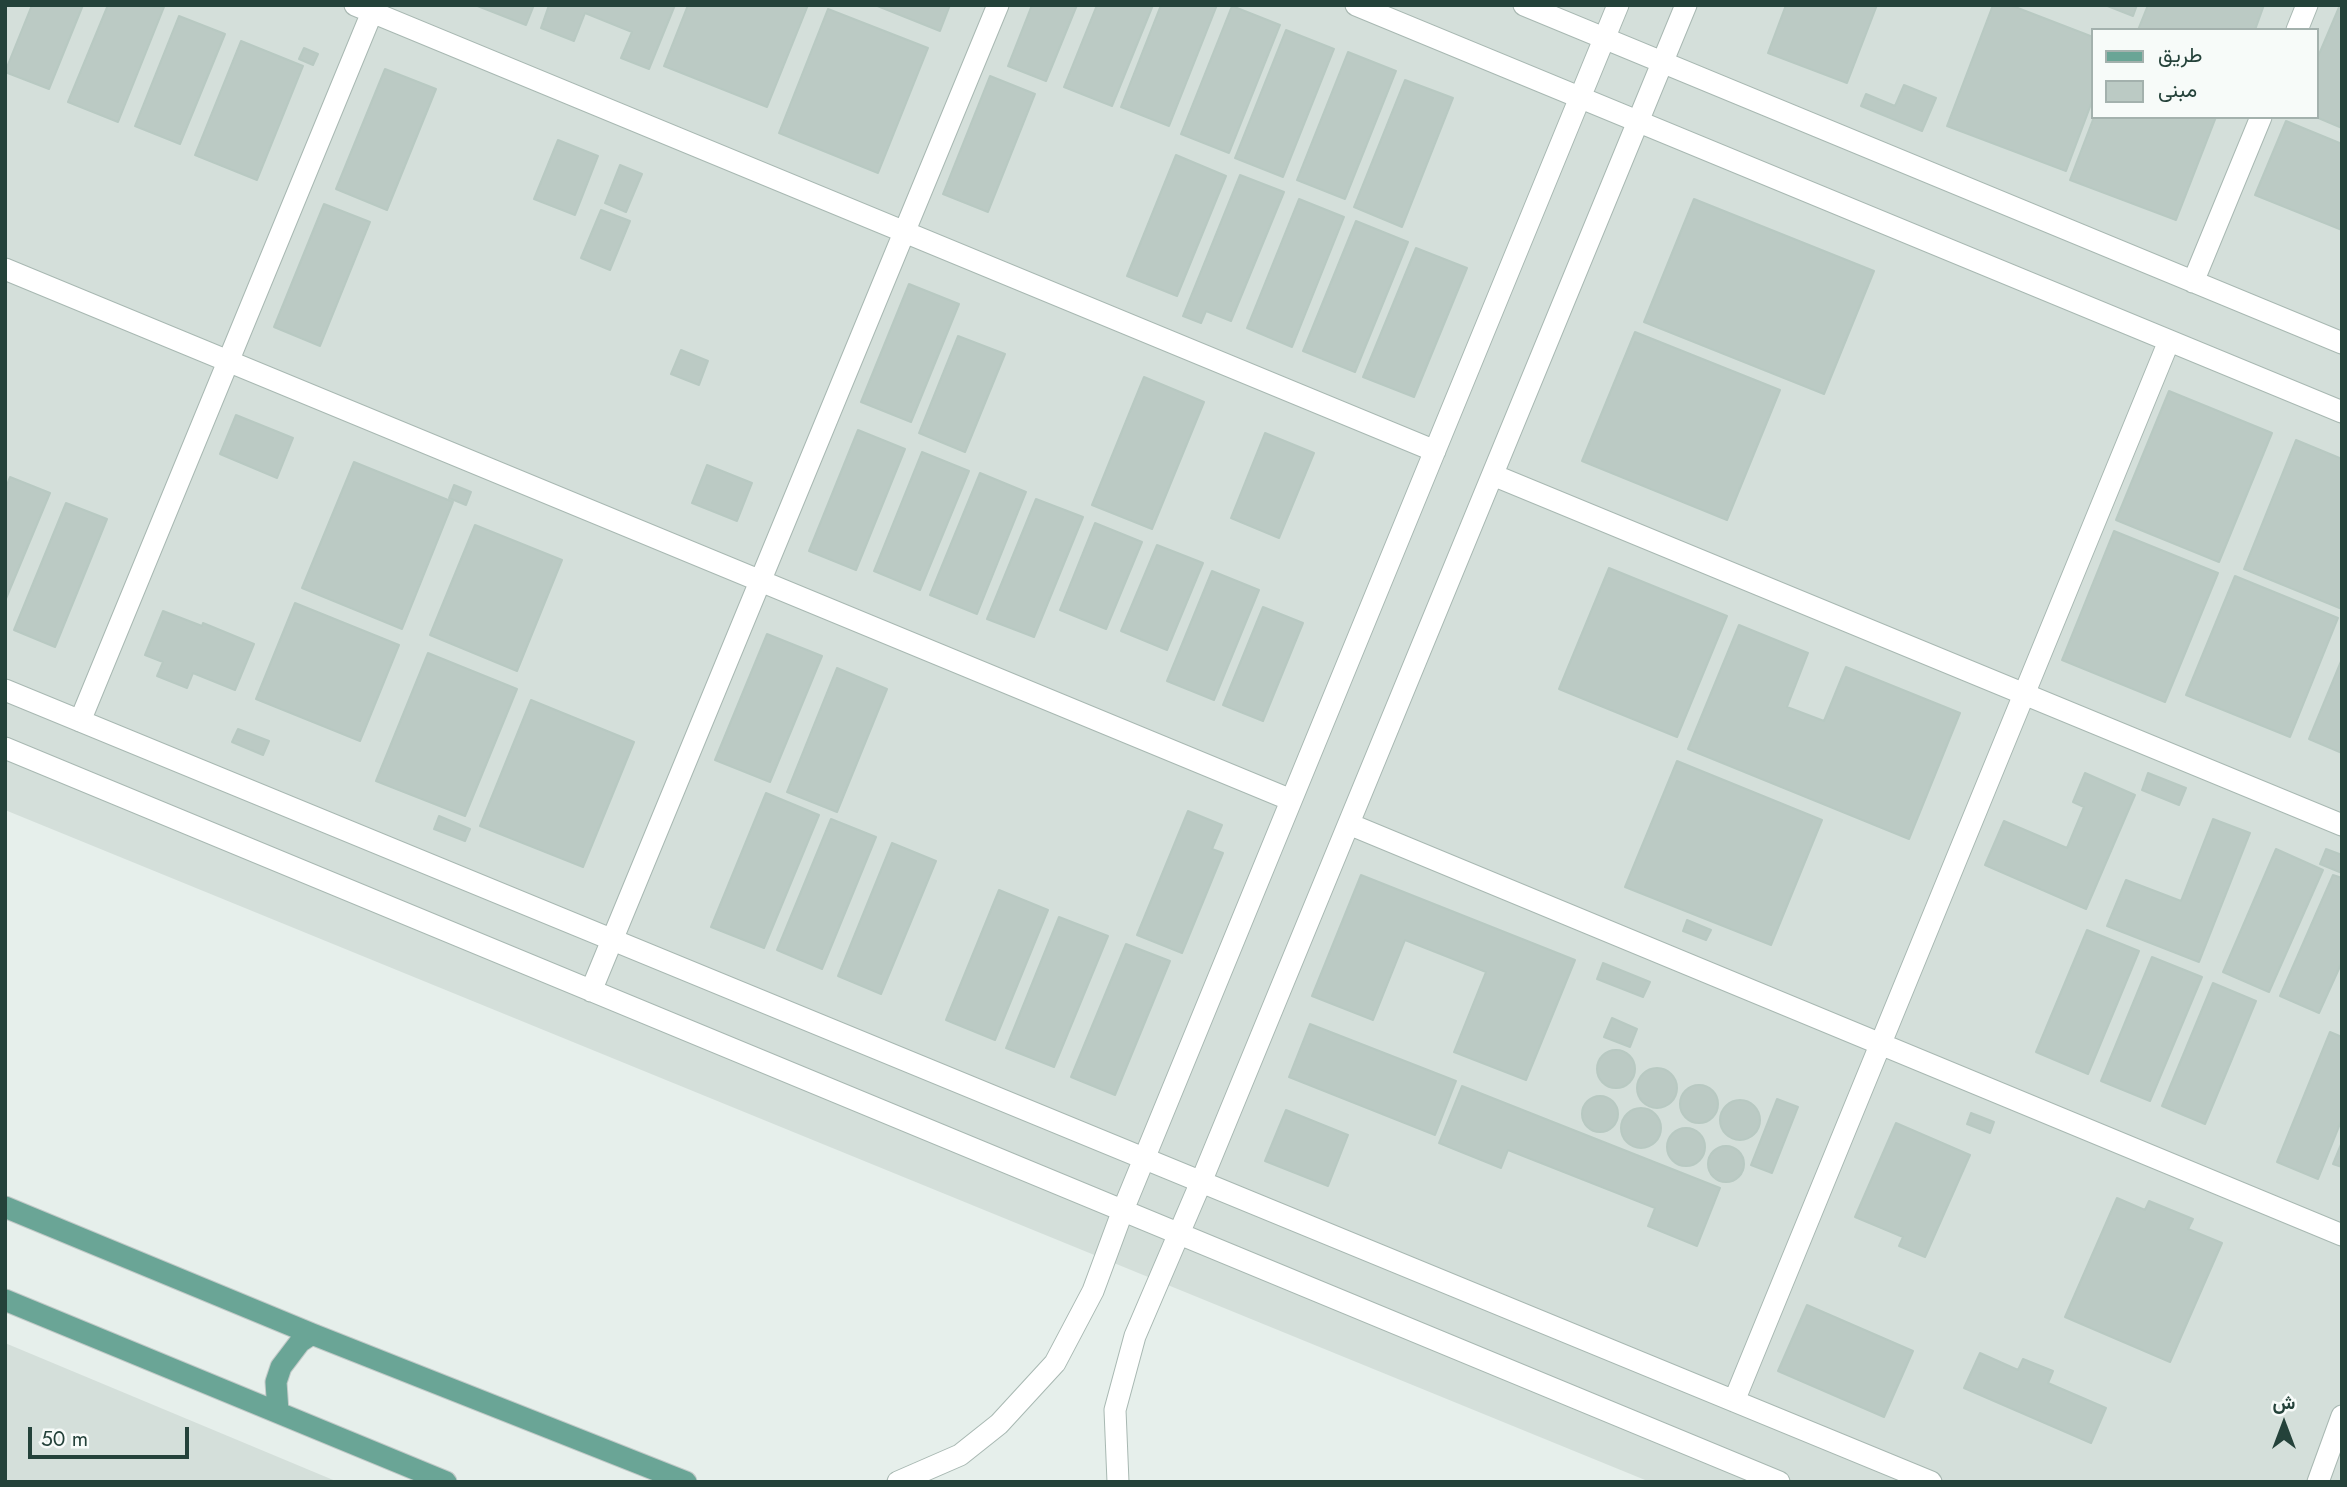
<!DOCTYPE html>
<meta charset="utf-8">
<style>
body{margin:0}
#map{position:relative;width:2347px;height:1487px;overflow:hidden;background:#e6efeb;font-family:Jost,Vazirmatn,sans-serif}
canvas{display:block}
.frame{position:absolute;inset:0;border:7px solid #24423a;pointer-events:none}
.legend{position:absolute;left:2091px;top:28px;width:228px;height:91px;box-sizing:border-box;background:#f7fbf9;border:2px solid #a3b1ad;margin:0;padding:9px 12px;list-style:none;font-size:21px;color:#24423a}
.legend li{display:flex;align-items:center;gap:14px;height:35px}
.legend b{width:35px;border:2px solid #a3b1ad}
.north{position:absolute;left:2249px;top:1389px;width:70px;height:70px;-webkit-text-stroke:5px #f7fbf9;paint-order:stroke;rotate:0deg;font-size:19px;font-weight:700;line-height:28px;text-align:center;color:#24423a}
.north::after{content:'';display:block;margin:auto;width:24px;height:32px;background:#24423a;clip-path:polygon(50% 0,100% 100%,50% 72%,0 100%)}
.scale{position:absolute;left:28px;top:1427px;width:161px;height:32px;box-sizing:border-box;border:4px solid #24423a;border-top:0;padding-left:9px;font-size:21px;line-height:24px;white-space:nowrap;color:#24423a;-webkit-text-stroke:5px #f7fbf9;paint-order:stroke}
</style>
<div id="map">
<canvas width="2347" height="1487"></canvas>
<div class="frame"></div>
<ul class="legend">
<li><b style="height:9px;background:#6aa596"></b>طريق</li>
<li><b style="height:19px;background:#bbcac4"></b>مبنى</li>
</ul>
<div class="north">ش</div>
<div class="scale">50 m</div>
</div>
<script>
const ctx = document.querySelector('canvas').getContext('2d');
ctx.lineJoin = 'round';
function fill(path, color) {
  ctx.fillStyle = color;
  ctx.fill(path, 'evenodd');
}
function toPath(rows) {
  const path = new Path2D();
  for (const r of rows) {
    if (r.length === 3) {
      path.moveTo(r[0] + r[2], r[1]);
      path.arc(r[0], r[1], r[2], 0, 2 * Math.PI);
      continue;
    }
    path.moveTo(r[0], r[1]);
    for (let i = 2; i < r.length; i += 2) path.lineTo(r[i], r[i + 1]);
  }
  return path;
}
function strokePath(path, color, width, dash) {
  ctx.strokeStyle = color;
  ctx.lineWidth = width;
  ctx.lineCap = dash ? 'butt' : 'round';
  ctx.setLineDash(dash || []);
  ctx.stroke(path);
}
const built = toPath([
 [5,5,2342,5,2342,1482,1650,1482,5,810],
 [2093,30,2317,30,2317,117,2093,117],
 [5,1343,338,1482,5,1482]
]);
const building = toPath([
 [32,5,83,5,49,89,5,72,32,5],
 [108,5,164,7,118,122,68,102,108,5],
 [475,5,534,5,526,25,475,5],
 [549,5,675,5,649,69,621,58,632,32,585,13,574,41,541,28,549,5],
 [688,5,808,5,767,107,664,66,688,5],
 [875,5,950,5,940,31,875,5],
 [1032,5,1077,5,1046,81,1008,66,1032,5],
 [1097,5,1153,5,1112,106,1064,87,1097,5],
 [1161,5,1217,5,1169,126,1121,107,1161,5],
 [1786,5,1877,5,1847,83,1768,53,1786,5],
 [1993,5,2010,5,2093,37,2093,99,2066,171,1947,126,1993,5],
 [2105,5,2137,5,2133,16,2105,5],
 [2148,5,2264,5,2255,30,2138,30,2148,5],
 [2340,5,2342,5,2342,128,2316,117,2317,59,2340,5],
 [1232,6,1280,25,1229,153,1181,134,1232,6],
 [828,9,928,48,878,173,779,133,828,9],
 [179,16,225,34,180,144,135,126,179,16],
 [1286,30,1334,49,1283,177,1235,158,1286,30],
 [241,41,303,66,257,180,195,155,241,41],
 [304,48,318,54,313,65,299,59,304,48],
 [1348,52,1396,71,1345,199,1297,180,1348,52],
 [385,69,436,89,387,210,336,189,385,69],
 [990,76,1035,94,988,212,943,194,990,76],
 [1405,80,1453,98,1402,227,1354,207,1405,80],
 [1904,85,1936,98,1922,131,1861,106,1866,94,1895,106,1904,85],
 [2094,117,2216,117,2176,220,2070,180,2094,117],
 [2286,121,2342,144,2342,230,2255,195,2286,121],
 [558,140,598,156,575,215,534,199,558,140],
 [1176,155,1226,176,1177,296,1127,276,1176,155],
 [620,165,642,174,626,212,605,203,620,165],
 [1240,175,1284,192,1231,321,1206,311,1201,323,1183,316,1240,175],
 [1299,199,1344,217,1292,347,1247,328,1299,199],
 [1694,199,1874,271,1824,394,1644,322,1694,199],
 [324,204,370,222,320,346,274,327,324,204],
 [601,210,630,221,610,270,581,258,601,210],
 [1356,221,1408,242,1355,372,1303,351,1356,221],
 [1416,248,1467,268,1414,397,1363,377,1416,248],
 [909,284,959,304,911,422,861,402,909,284],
 [1635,332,1780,390,1727,520,1582,461,1635,332],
 [958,336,1005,354,965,452,919,433,958,336],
 [681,350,708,361,699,385,671,374,681,350],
 [1144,377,1204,402,1152,529,1092,505,1144,377],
 [2169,391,2272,433,2219,562,2116,520,2169,391],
 [236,415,293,438,277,478,220,454,236,415],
 [858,430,905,449,856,570,809,551,858,430],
 [1265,433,1314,453,1279,538,1231,518,1265,433],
 [2296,440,2342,459,2342,609,2244,569,2296,440],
 [922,452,969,471,920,590,874,571,922,452],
 [354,462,453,502,402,629,302,588,354,462],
 [707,465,752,483,737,521,692,503,707,465],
 [980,473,1026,492,977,614,930,595,980,473],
 [10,477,50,493,5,601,5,490,10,477],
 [454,485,471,492,466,505,449,498,454,485],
 [1036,499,1083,517,1034,637,987,619,1036,499],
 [66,503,107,519,55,647,14,630,66,503],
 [1095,523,1142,542,1106,629,1060,610,1095,523],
 [475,525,562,560,517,671,430,635,475,525],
 [2114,531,2218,573,2165,702,2062,660,2114,531],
 [1157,545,1203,563,1167,650,1121,631,1157,545],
 [1609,568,1727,616,1677,737,1559,689,1609,568],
 [1212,571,1259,590,1214,700,1167,681,1212,571],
 [2235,576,2338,618,2290,737,2186,695,2235,576],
 [295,603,399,645,360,741,256,699,295,603],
 [1263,607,1303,623,1263,721,1223,705,1263,607],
 [163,611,202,626,203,623,254,644,235,690,193,673,187,688,157,676,163,662,145,655,163,611],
 [1739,625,1808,653,1787,707,1824,721,1846,667,1960,713,1909,839,1688,749,1739,625],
 [767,634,822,656,770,782,715,760,767,634],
 [428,653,517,689,465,816,376,781,428,653],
 [2342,659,2342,753,2309,739,2342,659],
 [837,668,887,689,837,812,787,792,837,668],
 [531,700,634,742,583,867,480,826,531,700],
 [238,729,269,741,263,755,232,742,238,729],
 [1677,761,1822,820,1771,945,1625,887,1677,761],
 [2085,773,2135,795,2086,909,1985,865,2004,821,2067,848,2084,807,2073,802,2085,773],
 [2148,773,2186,788,2179,805,2142,790,2148,773],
 [766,793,819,815,764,948,711,927,766,793],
 [1188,811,1222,825,1212,849,1223,853,1182,953,1137,935,1188,811],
 [439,816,470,829,465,841,434,829,439,816],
 [831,819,876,837,822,969,777,950,831,819],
 [2213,819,2250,833,2199,962,2107,926,2126,880,2181,901,2213,819],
 [892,843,936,861,881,994,838,976,892,843],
 [2276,849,2323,870,2269,992,2223,972,2276,849],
 [2326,849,2342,855,2342,873,2320,864,2326,849],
 [1361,875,1575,960,1526,1080,1454,1052,1486,972,1405,940,1373,1020,1312,996,1361,875],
 [2333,875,2342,878,2342,962,2319,1013,2280,996,2333,875],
 [999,890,1048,910,995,1040,946,1020,999,890],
 [1059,917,1108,936,1054,1067,1006,1048,1059,917],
 [1687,920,1711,930,1706,940,1683,931,1687,920],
 [2087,930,2139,951,2088,1074,2036,1052,2087,930],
 [1126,944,1170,961,1115,1095,1071,1077,1126,944],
 [2152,957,2202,977,2150,1101,2101,1081,2152,957],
 [1603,963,1650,982,1643,997,1597,979,1603,963],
 [2213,983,2256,1001,2205,1124,2162,1106,2213,983],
 [1612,1018,1637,1029,1630,1047,1604,1037,1612,1018],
 [1310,1024,1456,1081,1435,1135,1289,1077,1310,1024],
 [2330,1032,2342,1037,2342,1119,2318,1179,2277,1162,2330,1032],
 [1616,1069,19],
 [1657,1088,20],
 [1699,1104,19],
 [1462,1086,1720,1188,1697,1246,1648,1226,1655,1208,1508,1150,1501,1168,1439,1143,1462,1086],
 [1600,1114,18],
 [1777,1099,1798,1107,1772,1173,1751,1165,1777,1099],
 [1740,1120,20],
 [1641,1128,20],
 [1286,1110,1348,1135,1328,1186,1265,1161,1286,1110],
 [1971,1113,1994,1122,1990,1133,1967,1124,1971,1113],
 [1896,1123,1970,1155,1925,1257,1899,1246,1903,1237,1855,1217,1896,1123],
 [1686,1147,19],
 [2342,1142,2342,1167,2333,1164,2342,1142],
 [1726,1164,18],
 [2117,1198,2145,1210,2149,1201,2193,1219,2188,1229,2222,1243,2170,1362,2065,1317,2117,1198],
 [1807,1305,1913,1351,1884,1417,1778,1371,1807,1305],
 [1980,1353,2018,1370,2023,1359,2053,1371,2048,1383,2106,1408,2091,1443,1964,1388,1980,1353]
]);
const minor = toPath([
 [355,5,1435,451],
 [1356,5,2342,412],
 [1524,5,2342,343],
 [2297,30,2307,5],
 [5,269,1291,800],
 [2193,282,2261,117],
 [1493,475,2342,825],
 [5,690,1931,1482],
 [80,721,375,5],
 [5,748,1779,1482],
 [1349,824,2342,1235],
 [591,991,998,5],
 [1734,1401,2169,341],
 [898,1482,960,1455,999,1424,1055,1363,1093,1291,1123,1210,1618,5],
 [1118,1482,1115,1410,1135,1336,1201,1182,1686,5],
 [2318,1482,2342,1416]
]);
const major = toPath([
 [5,1207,312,1334,686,1482],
 [5,1300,446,1482],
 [278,1412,276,1382,281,1367,300,1342,312,1334]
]);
fill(built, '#d4dfda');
fill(building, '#bbcac4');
strokePath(building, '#b8c9c2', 2);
strokePath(minor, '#a8b8b2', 23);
strokePath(major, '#c2cac8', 23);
strokePath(minor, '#fff', 21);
strokePath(major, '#6aa596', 21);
</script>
